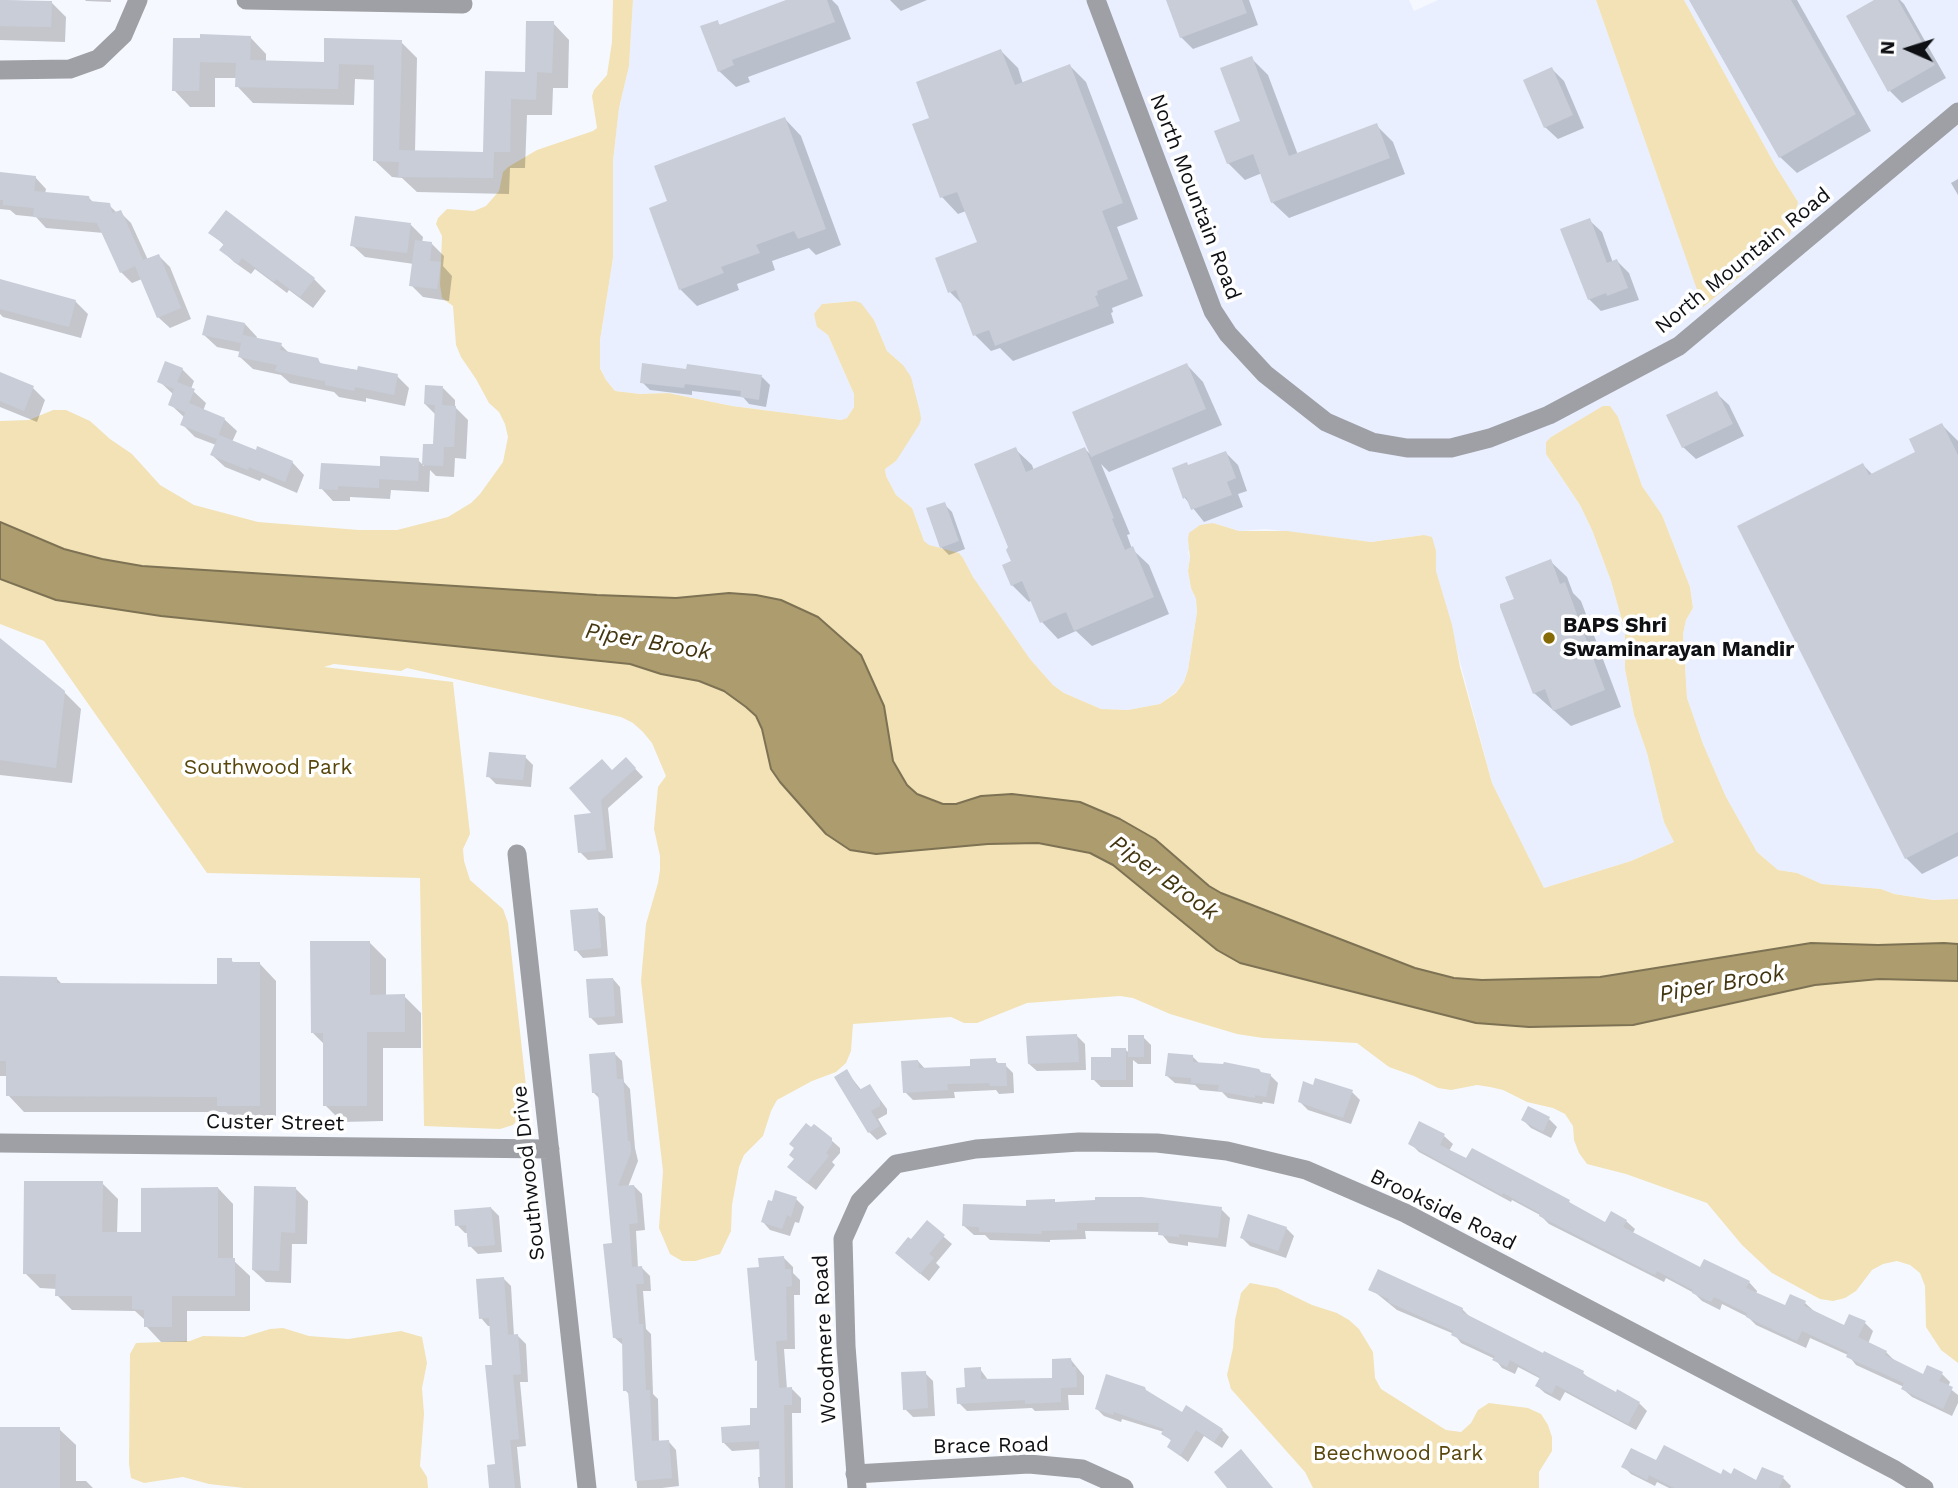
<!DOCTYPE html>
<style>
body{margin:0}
#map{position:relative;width:1958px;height:1488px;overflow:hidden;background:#f5f8ff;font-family:"Work Sans",sans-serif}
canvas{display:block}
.north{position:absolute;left:1874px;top:14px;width:70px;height:70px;-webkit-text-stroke:5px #fff;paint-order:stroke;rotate:273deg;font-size:19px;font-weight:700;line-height:28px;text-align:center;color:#0e1014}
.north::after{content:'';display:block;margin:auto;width:24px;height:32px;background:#0e1014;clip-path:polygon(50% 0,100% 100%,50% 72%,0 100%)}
</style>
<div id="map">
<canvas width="1958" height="1488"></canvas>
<div class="north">N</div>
</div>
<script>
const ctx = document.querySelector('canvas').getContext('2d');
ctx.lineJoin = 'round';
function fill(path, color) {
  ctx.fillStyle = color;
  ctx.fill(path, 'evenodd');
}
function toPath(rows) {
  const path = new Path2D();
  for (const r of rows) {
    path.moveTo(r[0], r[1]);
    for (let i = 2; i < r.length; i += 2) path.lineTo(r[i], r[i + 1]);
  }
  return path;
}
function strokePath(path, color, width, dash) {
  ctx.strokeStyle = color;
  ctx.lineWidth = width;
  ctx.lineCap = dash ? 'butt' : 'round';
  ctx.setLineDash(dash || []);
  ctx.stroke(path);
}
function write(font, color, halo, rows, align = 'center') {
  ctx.font = font + ' "Work Sans",sans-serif';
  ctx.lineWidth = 7;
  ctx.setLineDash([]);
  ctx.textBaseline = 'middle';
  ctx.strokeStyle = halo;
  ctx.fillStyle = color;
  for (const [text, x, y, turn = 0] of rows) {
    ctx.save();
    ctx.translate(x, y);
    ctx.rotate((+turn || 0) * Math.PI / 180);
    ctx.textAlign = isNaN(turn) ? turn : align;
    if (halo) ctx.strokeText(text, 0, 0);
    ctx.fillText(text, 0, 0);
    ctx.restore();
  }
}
const built = toPath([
 [633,0,1409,0,1414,11,1438,0,1596,0,1703,306,1798,202,1775,165,1684,0,1958,0,1958,899,1933,900,1894,894,1881,889,1822,884,1797,873,1778,870,1757,852,1726,797,1703,744,1687,698,1683,634,1686,620,1693,608,1690,587,1662,515,1642,486,1618,417,1603,407,1551,437,1546,454,1580,505,1592,530,1611,581,1625,631,1625,669,1634,715,1647,753,1664,822,1674,842,1631,861,1544,888,1492,783,1436,571,1436,551,1424,535,1371,542,1266,529,1239,531,1213,523,1188,552,1190,558,1188,571,1191,588,1196,599,1197,612,1188,670,1184,682,1176,692,1160,704,1128,710,1101,709,1064,693,1053,685,1030,659,973,577,963,558,959,553,929,546,924,541,912,508,896,495,886,476,885,469,896,461,903,365,887,351,874,320,854,301,822,304,817,327,828,335,854,394,854,407,847,418,841,420,732,406,668,393,640,394,615,391,606,380,600,367,600,340,613,258,613,161,619,108,629,66]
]);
const green = toPath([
 [613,0,633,0,629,66,619,108,613,161,613,258,600,340,600,368,606,380,615,391,640,394,668,393,732,406,841,420,847,418,854,407,854,394,828,335,817,327,814,314,822,304,855,301,861,303,874,320,887,351,903,365,911,377,920,412,921,419,919,425,896,461,885,469,886,476,896,495,912,508,924,541,929,545,959,553,963,558,973,577,1030,659,1053,685,1064,693,1101,709,1128,710,1160,704,1176,693,1184,682,1188,670,1197,612,1196,599,1191,588,1188,571,1190,558,1188,539,1189,533,1200,525,1213,523,1239,531,1287,531,1371,542,1424,535,1432,537,1436,551,1436,571,1452,625,1460,667,1492,783,1544,888,1631,861,1674,842,1664,822,1647,753,1634,715,1625,669,1625,631,1611,581,1592,530,1580,505,1546,454,1546,442,1551,437,1603,406,1610,406,1618,417,1642,486,1662,515,1690,587,1693,608,1686,620,1683,634,1687,698,1703,744,1726,797,1757,852,1778,870,1797,873,1822,884,1881,889,1894,894,1933,900,1958,899,1958,944,1878,945,1811,943,1600,977,1482,980,1454,978,1415,968,1221,893,1080,802,1012,795,981,796,956,804,943,804,917,794,907,785,893,761,884,706,861,655,818,617,781,600,756,595,729,593,676,598,597,595,142,566,102,559,64,549,0,522,0,421,29,420,53,410,66,410,90,421,110,439,132,454,160,485,194,505,258,522,359,530,397,530,448,517,471,503,480,494,503,462,508,437,505,424,499,412,489,403,476,379,461,357,456,345,453,306,442,298,440,285,442,236,436,224,438,218,447,209,474,211,486,206,499,191,503,172,508,167,537,150,593,131,597,128,592,96,594,90,607,75,612,42],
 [1596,0,1684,0,1775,165,1798,202,1790,235,1703,307],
 [0,579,56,600,161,616,630,664,661,674,699,681,724,691,746,707,756,717,762,729,771,769,988,844,1038,843,1090,853,1113,865,1217,950,1240,963,1476,1023,1529,1027,1633,1025,1815,985,1879,979,1955,979,1958,981,1958,1363,1941,1350,1926,1327,1925,1286,1920,1273,1910,1265,1897,1261,1883,1264,1872,1270,1856,1291,1845,1298,1833,1301,1820,1299,1772,1273,1742,1245,1707,1203,1626,1174,1587,1164,1579,1153,1574,1140,1573,1126,1565,1114,1553,1108,1527,1102,1503,1090,1490,1087,1477,1085,1451,1090,1438,1088,1414,1076,1389,1067,1357,1043,1263,1038,1237,1034,1170,1014,1133,998,1120,996,1027,1003,977,1023,964,1023,951,1017,853,1024,851,1051,846,1063,836,1072,812,1081,777,1100,771,1111,763,1136,744,1155,739,1167,732,1205,731,1231,720,1254,695,1261,682,1261,670,1254,659,1228,663,1171,641,981,646,924,658,883,660,870,660,856,654,829,658,787,666,776,652,743,643,732,633,723,621,717,407,668,401,671,334,664,324,667,453,682,470,834,463,849,464,861,470,880,503,909,508,923,527,1095,525,1112,513,1125,500,1129,424,1126,420,878,207,873,44,641,0,624],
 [1250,1283,1277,1288,1312,1305,1337,1313,1349,1320,1359,1329,1373,1352,1375,1378,1381,1389,1446,1430,1461,1432,1471,1423,1478,1410,1489,1403,1528,1408,1541,1414,1548,1425,1552,1437,1552,1451,1539,1472,1539,1488,1313,1488,1305,1472,1231,1389,1227,1375,1233,1348,1235,1320,1241,1293],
 [283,1328,309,1336,348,1339,401,1331,422,1337,427,1363,422,1388,424,1414,420,1466,427,1477,428,1488,244,1488,209,1484,183,1477,144,1483,131,1478,129,1464,130,1354,136,1343,190,1341,203,1336,244,1337,270,1329]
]);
const water = toPath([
 [0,522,64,549,102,559,142,566,597,595,676,598,729,593,756,595,781,600,818,617,861,655,884,706,893,761,907,785,917,794,943,804,956,804,981,796,1012,794,1080,802,1120,819,1155,839,1209,886,1221,893,1415,968,1454,978,1482,980,1600,977,1811,943,1878,945,1944,943,1958,944,1958,981,1879,979,1815,985,1633,1025,1529,1027,1476,1023,1240,963,1217,950,1113,865,1090,853,1038,843,988,844,876,854,850,850,826,834,780,782,771,769,762,729,756,716,746,707,724,691,699,681,661,674,630,664,161,616,56,600,0,579,0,522]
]);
const shadow = toPath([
 [0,0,51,2,66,17,65,42,0,40],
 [85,0,111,0,111,2,86,1],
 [791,0,832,0,838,6,851,39,748,77,750,82,736,87,719,71,717,22,721,26],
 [890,0,927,0,901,11],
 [1168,0,1249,0,1258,25,1193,49,1181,37],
 [1691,0,1797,0,1871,131,1797,173,1780,157],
 [1878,0,1900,0,1904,4,1946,78,1902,103,1890,91],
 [553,23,569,40,568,88,553,88,552,115,527,115,525,168,510,168,509,194,417,192,402,178,392,177,375,161,376,80,355,79,354,105,253,103,237,86,237,78,215,78,215,107,190,107,174,90,175,39,250,37,266,54,266,62,326,63,401,42,417,58,415,152,485,153,486,73,526,73],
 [1001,51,1018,68,1023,84,1070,66,1086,82,1138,219,1117,227,1143,296,1112,308,1113,312,1111,313,1114,323,1013,361,1000,348,991,351,975,335,964,306,950,292,979,243,966,211,958,214,942,197,931,119],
 [1251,58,1268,75,1298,155,1376,125,1393,142,1405,174,1289,218,1272,202,1262,173,1245,180,1228,163,1242,122],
 [1552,69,1564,81,1584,128,1558,139,1545,127],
 [785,119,801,136,841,245,816,255,809,248,772,261,775,270,737,284,739,290,697,306,680,289,669,202],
 [0,174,35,177,46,189,45,194,89,198,94,203,109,205,117,213,120,212,131,223,148,260,159,256,170,267,191,319,170,328,158,317,142,279,132,283,121,272,104,233,46,228,36,217,16,215,10,210,0,209],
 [1958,179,1958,195,1951,183],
 [1589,220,1602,232,1613,263,1617,261,1629,273,1639,300,1601,311,1589,299],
 [411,225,423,237,422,243,432,244,444,256,443,266,452,276,449,301,423,297,411,285,414,264,365,257,352,245],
 [211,233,314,279,326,291,313,308,289,290,287,293,255,269,251,274,234,262,222,250,225,246],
 [0,281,75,301,88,314,81,338,3,317,0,314],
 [245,324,257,337,256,340,281,345,290,354,317,360,323,365,397,376,409,388,405,406,366,398,366,402,339,397,334,392,290,383,281,375,253,369,240,357,241,352,217,347,204,335],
 [1187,365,1203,382,1222,425,1109,472,1101,464,1130,534,1127,535,1132,549,1149,565,1169,614,1092,646,1076,631,1058,639,1042,622,1032,600,1029,602,1012,585,1015,449,1032,465,1034,471,1085,449,1093,457,1074,413],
 [182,369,194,381,191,389,206,403,203,411,224,419,237,431,232,442,292,462,304,475,297,493,262,478,260,481,225,467,212,455,216,445,195,437,182,424,185,418,170,404,174,395,159,381],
 [0,374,33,388,45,400,37,422,0,407],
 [762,377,770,385,766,407,749,404,743,397,692,391,692,395,650,390,642,382],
 [443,388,455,400,455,407,468,420,466,459,455,458,454,477,436,476,430,470,429,492,391,490,390,499,350,497,350,501,333,501,321,488,381,468,418,460,424,466,425,446,435,446,436,415,425,404],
 [1716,393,1729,405,1744,436,1696,459,1683,447],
 [1942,425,1958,441,1958,856,1922,874,1906,858,1863,465,1873,475,1917,453],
 [1226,453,1238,465,1247,491,1238,494,1243,507,1204,522,1185,498,1189,467],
 [944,504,952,512,965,549,949,555,941,547],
 [1550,561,1567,577,1573,593,1581,601,1621,707,1571,726,1534,693,1516,600],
 [0,640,64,692,81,709,72,783,0,775],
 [525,757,533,765,531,787,496,784,488,776],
 [626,759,643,777,608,808,613,858,588,860,580,852,612,772],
 [597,910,605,917,608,956,583,958,576,950],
 [369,942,386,959,386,996,404,996,421,1013,421,1048,383,1048,383,1121,342,1122,325,1105,325,1045,312,1032],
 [231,960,235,964,260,964,276,981,276,1122,235,1122,226,1112,24,1112,8,1095,8,1076,0,1076,0,978,56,978,63,985,219,986],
 [613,979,620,987,623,1023,598,1025,590,1017],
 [1077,1036,1085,1044,1086,1070,1037,1071,1029,1064],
 [1143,1037,1151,1045,1151,1064,1138,1064,1133,1060,1133,1087,1101,1087,1093,1079,1113,1059,1126,1050,1130,1054],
 [614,1053,622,1061,624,1082,630,1089,635,1148,638,1161,628,1187,634,1186,642,1194,645,1230,636,1231,638,1268,642,1268,650,1276,651,1291,643,1291,646,1329,651,1334,653,1394,658,1399,659,1442,669,1442,676,1450,679,1486,662,1488,637,1488,630,1395,625,1390,623,1345,615,1338,614,1245,600,1099,594,1093],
 [1193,1057,1200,1064,1270,1075,1278,1083,1274,1104,1263,1102,1262,1104,1228,1098,1222,1092,1200,1090,1195,1085,1175,1083,1167,1076],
 [995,1060,1000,1065,1005,1065,1013,1073,1014,1093,999,1094,996,1090,954,1092,955,1098,913,1100,905,1092,918,1061,926,1070,972,1067],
 [847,1072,862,1091,870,1086,887,1109,887,1114,878,1119,887,1134,877,1140,869,1132],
 [1352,1092,1360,1100,1351,1124,1308,1110,1300,1102],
 [1529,1108,1549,1119,1557,1127,1551,1138,1531,1128,1523,1120],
 [1420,1124,1444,1136,1453,1144,1449,1151,1569,1202,1575,1207,1606,1225,1626,1221,1635,1229,1633,1233,1701,1269,1749,1282,1757,1291,1756,1294,1786,1308,1805,1303,1814,1311,1845,1327,1865,1323,1873,1331,1868,1344,1886,1352,1895,1361,1924,1376,1942,1374,1950,1382,1948,1387,1958,1395,1958,1403,1952,1416,1912,1397,1903,1389,1904,1387,1856,1365,1848,1355,1810,1338,1806,1348,1756,1325,1748,1317,1722,1304,1720,1310,1702,1301,1694,1293,1666,1278,1664,1282,1549,1224,1540,1215,1512,1200,1511,1202,1419,1152,1410,1143],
 [831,1140,840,1148,840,1153,832,1162,835,1165,816,1190,797,1175],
 [102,1183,118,1199,117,1234,143,1234,218,1188,233,1204,233,1260,250,1276,250,1311,187,1311,187,1342,161,1342,146,1326,146,1321,135,1311,72,1310,57,1295,57,1289,40,1288,25,1273],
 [296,1189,308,1201,307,1244,292,1244,291,1283,266,1282,253,1270],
 [796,1199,804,1207,799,1223,795,1222,790,1236,770,1230,763,1222],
 [1054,1201,1057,1204,1221,1209,1230,1218,1226,1247,1188,1242,1188,1246,1169,1243,1160,1232,1085,1231,1086,1239,1050,1240,1050,1242,990,1240,985,1235,974,1235,964,1226],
 [491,1208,499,1216,502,1252,478,1254,470,1246,469,1233,465,1233,457,1225],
 [928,1223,952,1244,936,1263,940,1267,929,1281,905,1261,911,1242],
 [1286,1228,1294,1236,1286,1258,1250,1246,1242,1238],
 [784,1258,793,1267,793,1273,800,1280,800,1295,794,1295,795,1349,784,1349,787,1389,792,1389,801,1398,801,1413,792,1413,793,1488,759,1488,758,1477,762,1477,761,1449,732,1451,723,1442,752,1427,759,1409,759,1362,756,1360,761,1269],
 [503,1278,511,1286,514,1336,518,1336,526,1344,528,1382,520,1382,526,1446,517,1447,521,1488,491,1488,497,1466,494,1366,491,1326,488,1326,481,1318],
 [1371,1289,1462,1309,1470,1317,1544,1356,1545,1353,1583,1373,1591,1380,1616,1395,1618,1391,1639,1403,1647,1411,1636,1430,1565,1392,1560,1401,1545,1393,1537,1386,1541,1379,1518,1367,1515,1374,1502,1368,1495,1359,1461,1343,1454,1334,1397,1310],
 [1071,1360,1084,1376,1084,1395,1068,1395,1069,1410,1035,1411,1032,1408,967,1411,959,1403,980,1369,988,1380,1054,1380],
 [925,1373,933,1381,935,1416,913,1417,905,1409],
 [1097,1409,1182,1415,1222,1430,1229,1437,1222,1448,1204,1436,1188,1462,1169,1447,1172,1442,1164,1432,1122,1419,1121,1422,1104,1416],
 [0,1429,59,1429,76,1445,76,1481,86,1481,93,1488,0,1488],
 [1657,1463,1757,1482,1783,1478,1791,1486,1790,1488,1669,1488,1657,1482,1655,1486,1631,1474,1623,1466]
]);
const building = toPath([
 [0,0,52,1,51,27,0,26],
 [786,0,827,0,835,22,732,60,734,65,718,72,700,26,718,20,719,25],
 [1166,0,1242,0,1247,13,1180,38],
 [1689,0,1791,0,1856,114,1779,158],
 [1874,0,1898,0,1935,65,1888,92,1846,16],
 [526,21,554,21,552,73,537,72,536,100,511,99,510,152,494,152,493,178,398,177,399,162,373,161,374,65,339,64,338,89,235,87,236,63,200,62,199,91,172,91,173,38,200,38,200,34,251,36,250,60,324,62,324,38,402,40,399,150,483,152,485,71,525,72],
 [1001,49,1015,85,1070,64,1123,203,1102,211,1128,279,1097,291,1098,295,1095,296,1099,306,995,346,989,330,973,336,956,290,948,293,935,258,977,242,957,192,940,198,912,124,929,118,916,82],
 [1252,56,1289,156,1377,123,1390,158,1271,203,1253,154,1227,164,1214,131,1240,121,1220,68],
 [1552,67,1573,115,1544,128,1523,80],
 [785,117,826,229,798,239,794,231,756,245,760,253,721,267,724,273,679,290,649,208,667,201,654,166],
 [0,172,36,176,34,191,89,196,90,201,110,203,112,213,121,210,143,260,159,254,181,308,157,318,135,266,120,273,97,223,33,217,34,208,3,205,3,200,0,200],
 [226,210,315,278,300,297,276,279,274,282,242,258,238,264,219,250,224,244,208,233],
 [355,216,411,223,407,253,350,246],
 [1590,218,1607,263,1617,259,1628,288,1607,296,1606,293,1588,300,1560,229],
 [415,240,432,242,430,261,441,262,437,289,409,286],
 [0,279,76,300,69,327,0,309],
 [207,315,245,323,241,343,202,335],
 [243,335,282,343,280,350,318,358,320,363,357,370,358,366,398,374,394,395,355,387,354,391,325,385,325,379,324,381,275,371,277,365,238,357],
 [165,361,183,368,177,382,195,389,185,412,168,405,174,389,157,382],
 [642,363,686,369,687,364,762,375,759,400,740,397,741,391,685,384,684,388,640,383],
 [1187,363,1206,409,1091,457,1072,412],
 [0,372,34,386,24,411,0,401],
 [425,385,443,386,442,405,456,406,454,447,444,447,443,466,422,465,423,444,433,444,435,405,424,404],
 [1717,391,1733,424,1682,448,1666,415],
 [189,403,225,418,217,439,180,425],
 [1942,423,1958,455,1958,832,1905,859,1737,526,1863,463,1869,475,1915,452,1909,439],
 [219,435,256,450,257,446,293,461,285,482,249,467,248,470,210,455],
 [1016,447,1026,472,1085,447,1114,518,1112,519,1125,550,1133,546,1154,597,1074,631,1066,612,1040,623,1022,581,1011,586,1002,565,1011,561,1006,550,1008,547,974,464],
 [1226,451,1236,478,1227,482,1232,495,1191,510,1186,497,1183,499,1172,468,1187,462,1188,465],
 [380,456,419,458,418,481,379,479,379,488,338,486,338,490,319,489,321,463,380,466],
 [945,502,959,541,940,548,926,508],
 [1551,559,1560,584,1565,582,1605,690,1553,711,1545,689,1533,694,1500,607,1500,604,1514,599,1505,577],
 [0,638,65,691,56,768,0,760],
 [489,752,526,755,523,780,486,777],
 [626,757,636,768,601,800,606,850,578,853,574,815,591,813,569,788,602,759,612,770],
 [598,908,601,948,574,951,570,910],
 [310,941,370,941,370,995,405,994,405,1032,367,1032,367,1106,323,1106,323,1033,311,1033],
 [217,958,232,958,232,962,260,962,260,1106,217,1106,217,1097,6,1096,6,1061,0,1061,0,976,57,977,57,983,217,984],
 [613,978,615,1016,589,1018,586,979],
 [1077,1034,1079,1062,1028,1064,1026,1036],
 [1128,1035,1144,1035,1144,1057,1128,1057],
 [1111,1048,1126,1048,1126,1080,1091,1080,1091,1057,1111,1057],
 [615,1052,617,1079,623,1079,628,1141,630,1141,631,1152,618,1186,634,1185,638,1223,629,1224,632,1267,642,1266,644,1284,636,1284,639,1324,643,1324,646,1390,650,1390,652,1441,669,1440,672,1478,635,1481,628,1391,623,1391,622,1338,613,1338,603,1244,612,1243,598,1093,592,1093,589,1054],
 [1168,1053,1193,1055,1193,1062,1223,1064,1224,1062,1259,1069,1261,1072,1271,1074,1266,1097,1255,1095,1255,1098,1218,1091,1219,1085,1191,1083,1191,1078,1165,1076],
 [996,1058,996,1063,1006,1063,1007,1086,990,1086,989,1083,947,1084,948,1090,903,1093,901,1061,918,1060,919,1068,970,1066,970,1059],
 [847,1069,859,1090,870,1084,880,1100,880,1106,871,1111,880,1126,868,1133,834,1077],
 [1315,1078,1353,1090,1343,1118,1298,1102,1303,1081,1313,1085],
 [1528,1106,1550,1117,1543,1132,1521,1120],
 [1419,1121,1445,1134,1440,1145,1466,1158,1472,1148,1570,1200,1569,1202,1605,1222,1611,1211,1627,1220,1623,1227,1700,1267,1704,1259,1750,1281,1746,1288,1785,1305,1790,1294,1806,1301,1804,1306,1844,1325,1849,1314,1866,1321,1858,1337,1887,1351,1885,1355,1923,1374,1927,1365,1943,1372,1939,1381,1953,1387,1943,1409,1901,1389,1904,1383,1846,1357,1848,1352,1802,1331,1797,1341,1746,1317,1747,1313,1714,1297,1711,1302,1692,1293,1693,1290,1657,1271,1655,1275,1539,1216,1540,1213,1503,1193,1502,1195,1408,1144],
 [806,1123,811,1127,814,1124,832,1138,832,1144,826,1153,829,1156,807,1183,787,1167,794,1159,789,1155,794,1148,789,1144],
 [24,1181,103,1181,102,1232,141,1232,141,1188,218,1187,218,1258,235,1258,235,1296,172,1296,172,1327,144,1327,144,1310,132,1309,132,1296,55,1296,56,1274,23,1274],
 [254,1186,296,1187,295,1233,281,1232,279,1271,252,1270],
 [775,1190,797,1197,791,1217,787,1215,782,1229,761,1222,768,1200,772,1201],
 [1095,1197,1142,1197,1222,1207,1218,1238,1179,1234,1179,1237,1158,1235,1159,1223,1077,1223,1077,1230,1041,1231,1042,1234,979,1232,979,1227,962,1226,963,1204,1026,1206,1026,1200,1055,1199,1055,1202,1095,1200],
 [491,1207,495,1245,468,1247,466,1225,455,1226,454,1210],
 [1248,1214,1287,1227,1278,1251,1240,1238],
 [927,1220,945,1235,929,1254,934,1258,920,1274,895,1253,908,1237,911,1239],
 [784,1256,785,1269,791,1269,792,1286,786,1287,787,1340,776,1341,779,1388,792,1387,792,1405,784,1405,785,1488,760,1488,759,1441,722,1443,721,1427,750,1425,750,1408,757,1408,757,1360,755,1361,747,1268,759,1267,758,1258],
 [1378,1269,1463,1308,1462,1312,1543,1353,1544,1351,1584,1371,1583,1374,1616,1392,1617,1389,1640,1402,1628,1424,1556,1385,1552,1394,1535,1386,1540,1377,1510,1360,1507,1367,1492,1360,1495,1356,1451,1335,1453,1331,1388,1302,1389,1299,1368,1290],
 [504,1277,508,1335,518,1334,521,1374,513,1375,519,1439,510,1440,515,1488,489,1488,487,1465,495,1464,485,1365,492,1365,489,1318,479,1319,476,1279],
 [1071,1358,1072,1367,1076,1367,1077,1387,1061,1388,1061,1402,1025,1404,1025,1400,957,1404,956,1388,965,1387,964,1368,981,1367,981,1379,1052,1378,1052,1359],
 [926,1371,928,1408,903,1410,901,1372],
 [1106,1374,1145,1387,1146,1390,1182,1412,1186,1405,1223,1429,1214,1442,1196,1430,1180,1456,1167,1447,1171,1440,1161,1434,1164,1429,1114,1412,1113,1415,1095,1409],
 [0,1427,60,1427,60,1488,0,1488],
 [1664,1445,1721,1474,1723,1469,1731,1474,1734,1468,1756,1480,1762,1467,1784,1476,1779,1488,1674,1488,1649,1475,1647,1480,1621,1467,1631,1448,1656,1460],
 [1241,1449,1273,1488,1227,1488,1214,1472]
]);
const minor = toPath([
 [246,0,463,4],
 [1096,0,1213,311,1228,334,1265,374,1326,422,1372,442,1407,448,1451,448,1490,438,1549,415,1679,346,1958,112],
 [0,70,70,69,98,59,123,35,138,0],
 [517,854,587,1488],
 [0,1143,550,1149],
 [855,1474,1029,1464,1082,1469,1124,1488],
 [857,1488,846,1346,843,1239,860,1201,896,1164,976,1149,1079,1142,1157,1143,1227,1151,1306,1170,1405,1213,1895,1470,1924,1488]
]);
const markers = [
 [1549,638,7,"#856a05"]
];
const streetNames = [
 ["North Mountain Road",1195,197,69],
 ["North Mountain Road",1743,261,-39],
 ["Custer Street",275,1123,1],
 ["Southwood Drive",529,1173,-96],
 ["Brookside Road",1443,1210,26],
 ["Woodmere Road",825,1339,-93],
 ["Brace Road",991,1446,-1]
];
const poiNames = [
 ["BAPS Shri",1563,626],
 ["Swaminarayan Mandir",1563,650]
];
const parkNames = [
 ["Southwood Park",268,768],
 ["Beechwood Park",1398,1454]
];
const waterNames = [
 ["Piper Brook",648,642,10],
 ["Piper Brook",1164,878,36],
 ["Piper Brook",1722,984,-10]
];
fill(built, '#e9efff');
fill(green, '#f2e2b5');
fill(water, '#ad9c6e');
strokePath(water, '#7d7253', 2);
fill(shadow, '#0003');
fill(building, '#c8cdd8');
strokePath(minor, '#9ea0a5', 19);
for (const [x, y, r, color] of markers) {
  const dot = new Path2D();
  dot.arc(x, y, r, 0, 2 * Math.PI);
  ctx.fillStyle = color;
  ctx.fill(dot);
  strokePath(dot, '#fff', 2.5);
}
write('21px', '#0e1014', '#fff', streetNames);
write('bold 21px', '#0e1014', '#fff', poiNames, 'left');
write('21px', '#58460b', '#fff', parkNames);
write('italic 23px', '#433610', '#fff', waterNames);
</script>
